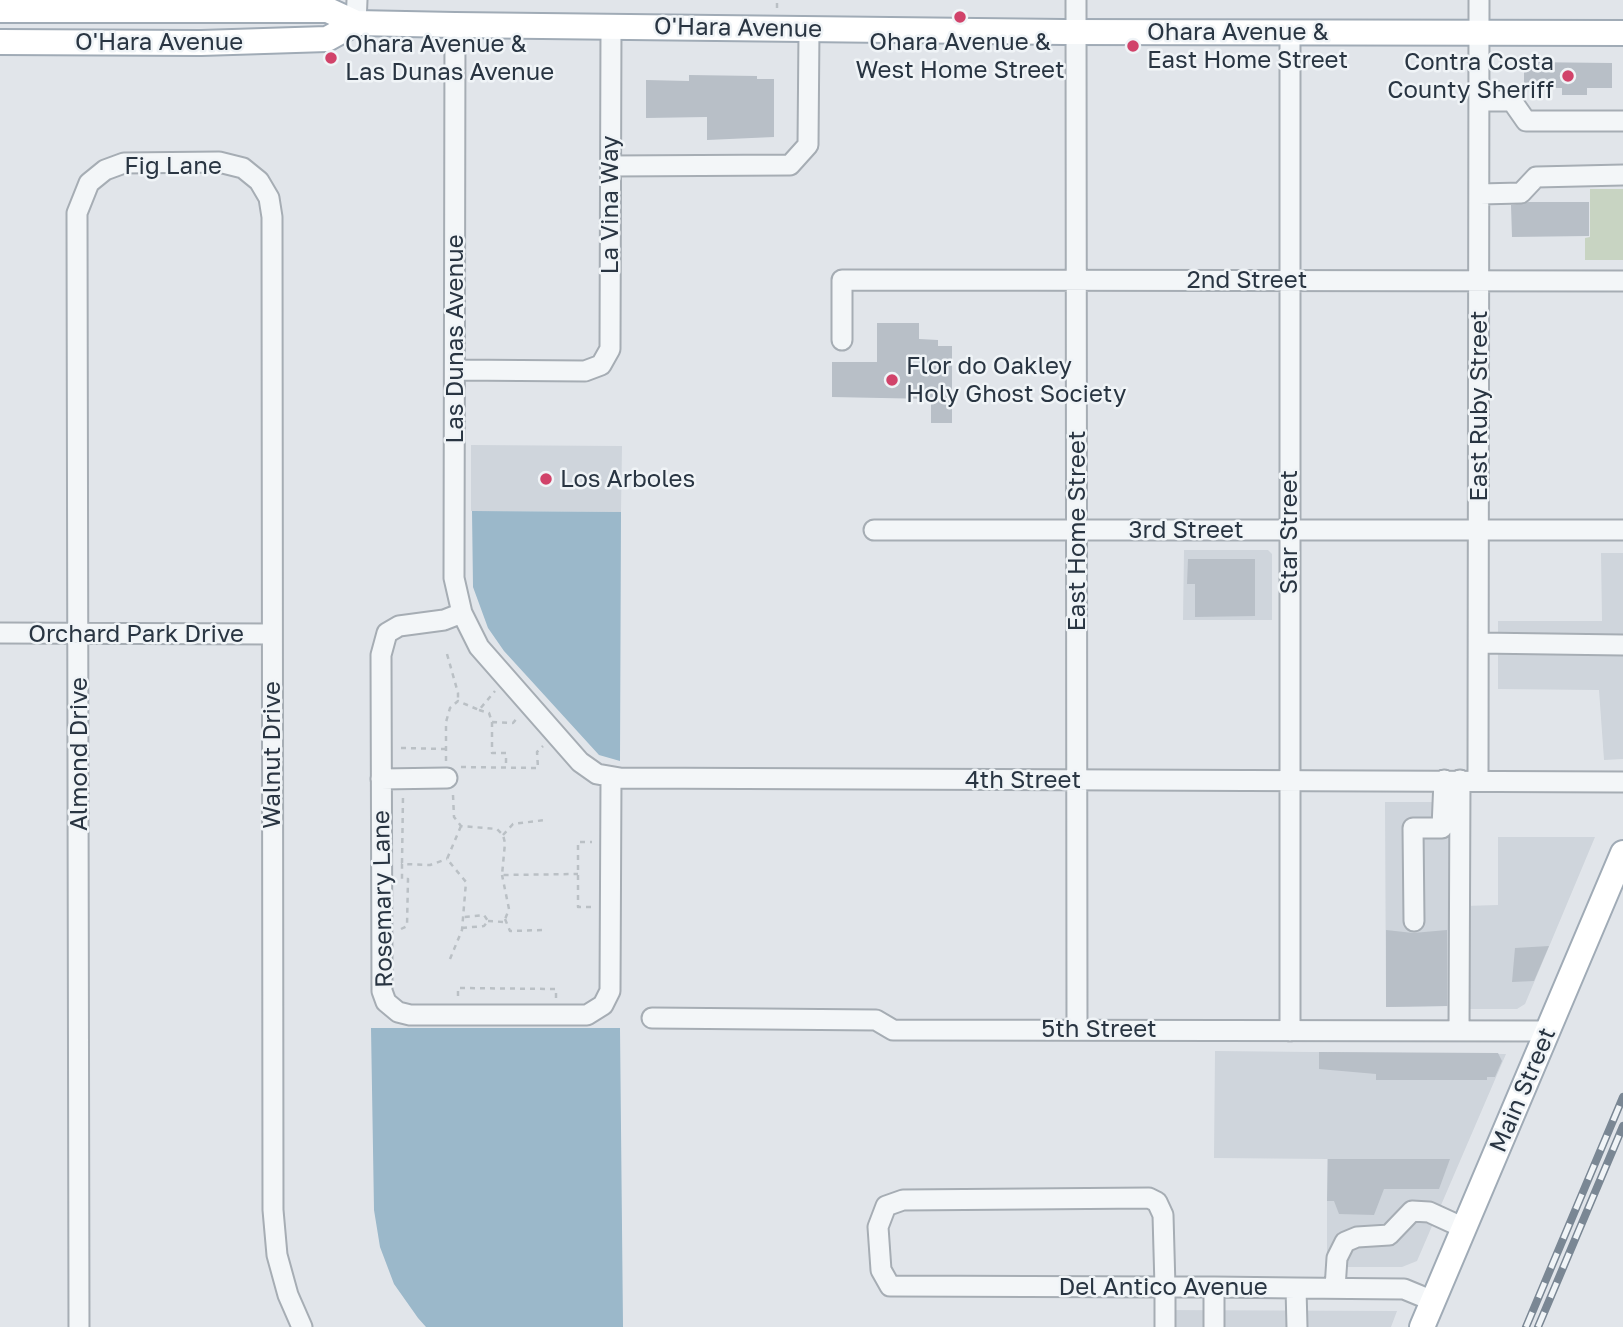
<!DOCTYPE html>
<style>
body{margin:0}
canvas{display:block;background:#e1e5ea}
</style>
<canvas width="1623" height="1327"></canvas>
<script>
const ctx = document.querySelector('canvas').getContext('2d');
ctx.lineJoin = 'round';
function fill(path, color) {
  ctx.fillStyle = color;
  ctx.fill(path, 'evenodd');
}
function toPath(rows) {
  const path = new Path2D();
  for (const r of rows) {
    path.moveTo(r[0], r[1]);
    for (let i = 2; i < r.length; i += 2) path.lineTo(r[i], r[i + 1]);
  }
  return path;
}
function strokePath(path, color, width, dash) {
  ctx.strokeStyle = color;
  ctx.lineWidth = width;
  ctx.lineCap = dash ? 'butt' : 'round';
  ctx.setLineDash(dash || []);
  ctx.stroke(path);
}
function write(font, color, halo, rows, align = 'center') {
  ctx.font = font + ' "Golos Text",sans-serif';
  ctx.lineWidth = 5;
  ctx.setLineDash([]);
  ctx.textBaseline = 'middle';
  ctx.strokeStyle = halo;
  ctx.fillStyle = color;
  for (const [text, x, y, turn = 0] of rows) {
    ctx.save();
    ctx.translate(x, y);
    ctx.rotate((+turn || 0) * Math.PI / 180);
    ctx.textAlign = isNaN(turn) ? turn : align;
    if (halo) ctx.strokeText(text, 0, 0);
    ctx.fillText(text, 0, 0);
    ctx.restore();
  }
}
const built = toPath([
 [471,445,622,446,621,512,471,511],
 [1184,550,1268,550,1272,554,1272,620,1183,620],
 [1601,553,1623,553,1623,759,1604,760,1599,690,1498,689,1498,621,1602,621],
 [1385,802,1452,802,1452,1006,1386,1007],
 [1498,837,1595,837,1525,1004,1517,1009,1464,1009,1464,906,1498,905],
 [1215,1051,1506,1054,1417,1261,1402,1267,1327,1267,1327,1159,1214,1158],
 [1155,1310,1397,1311,1391,1327,1155,1327]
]);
const green = toPath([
 [1590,189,1623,189,1623,260,1585,260,1585,238,1590,237]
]);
const water = toPath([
 [472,511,621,512,620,761,599,755,504,651,488,628,473,587],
 [371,1028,620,1028,623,1327,426,1327,418,1318,394,1284,380,1247,374,1210]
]);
const building = toPath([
 [1524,62,1612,63,1612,88,1587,88,1587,95,1562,95,1562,88,1524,88],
 [689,75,757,76,757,79,774,79,774,137,707,140,707,117,646,118,646,80,689,81],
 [1529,202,1589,202,1589,236,1512,237,1511,205],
 [877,323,919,323,919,339,938,340,938,346,952,346,952,423,931,423,931,399,832,397,832,362,877,362],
 [1188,559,1255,559,1255,616,1195,617,1195,584,1187,584],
 [1386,930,1413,933,1447,930,1447,1006,1386,1007],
 [1549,946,1534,981,1512,982,1515,948],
 [1319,1052,1498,1053,1502,1061,1495,1077,1487,1077,1487,1080,1376,1080,1376,1074,1319,1069],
 [1328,1159,1450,1159,1439,1189,1384,1189,1374,1215,1339,1214,1334,1201,1327,1201]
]);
const path = toPath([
 [777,8,777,0],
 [447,654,458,693,458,701],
 [479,710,489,713,492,722,513,723,518,717],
 [492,722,492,753,506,753,506,767],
 [401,748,446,749],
 [446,761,446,722,450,708,458,701,479,710,495,691],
 [461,767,538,768,537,752,543,746],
 [453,795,454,817,461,826,497,829,503,835,505,843,502,875,578,874],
 [503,835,513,824,545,820],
 [402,863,403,796],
 [591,907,578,907,578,842,592,842],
 [505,919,510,931,545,930],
 [488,921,504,922,509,909,502,875],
 [462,928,484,926,488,921,484,915,464,917],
 [401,929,407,926,408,879,402,879,402,864,430,865,447,859],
 [450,959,462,930,466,882,447,859,461,826],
 [458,996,458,988,556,989,556,998]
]);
const minor = toPath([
 [1076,0,1077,1029],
 [356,23,357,0],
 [455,25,454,578,462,613,479,647,580,762,597,774,620,778,1623,782],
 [1480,101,1512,101,1526,121,1623,121],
 [611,166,790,165,808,145,809,30],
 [1480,194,1521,193,1536,177,1623,175],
 [842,340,842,280,1623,281],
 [455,370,585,371,601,365,610,349,611,25],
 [874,530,1623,530],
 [462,613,444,620,399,626,387,633,381,655,382,991,386,1002,398,1012,410,1015,587,1015,603,1005,610,991,611,778],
 [0,633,272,634],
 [1479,643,1623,645],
 [381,779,447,778],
 [1478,780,1479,0],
 [1414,921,1413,828,1442,828,1444,780],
 [652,1018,876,1020,893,1030,1548,1031],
 [1459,1030,1460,780],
 [1290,1031,1290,32],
 [1214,1287,1214,1327],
 [1296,1288,1297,1327],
 [1335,1288,1337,1258,1345,1242,1357,1237,1389,1235,1412,1211,1429,1212,1464,1228],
 [79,1327,77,213,89,183,105,170,124,163,219,162,243,168,259,181,269,198,272,217,273,1210,277,1255,288,1295,302,1327],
 [1165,1327,1165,1287,1163,1215,1157,1202,1149,1198,903,1200,886,1206,878,1227,881,1270,890,1286,1165,1287,1214,1287,1296,1288,1404,1289,1433,1301]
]);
const major = toPath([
 [0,10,328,10,356,23,455,25,1064,32,1623,33],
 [0,42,201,43,327,39,356,23],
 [1422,1327,1623,853]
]);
const rail = toPath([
 [1526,1327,1623,1097],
 [1538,1327,1623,1126]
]);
const markers = [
 [960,17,7,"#d1436a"],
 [1133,46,7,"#d1436a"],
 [331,58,7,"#d1436a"],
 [1568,76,7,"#d1436a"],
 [892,380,7,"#d1436a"],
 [546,479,7,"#d1436a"]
];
const streetNames = [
 ["O'Hara Avenue",738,28,1],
 ["O'Hara Avenue",159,42],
 ["Fig Lane",173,166],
 ["La Vina Way",610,205,-90],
 ["2nd Street",1247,280],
 ["Las Dunas Avenue",455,339,-90],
 ["East Ruby Street",1479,406,-90],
 ["3rd Street",1186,530],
 ["East Home Street",1077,531,-90],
 ["Star Street",1289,532,-90],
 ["Orchard Park Drive",136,634],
 ["Almond Drive",79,754,-90],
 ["Walnut Drive",272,755,-90],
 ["4th Street",1023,780],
 ["Rosemary Lane",383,899,-91],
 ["5th Street",1099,1029],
 ["Main Street",1523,1090,-67],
 ["Del Antico Avenue",1163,1287]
];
const poiNames = [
 ["Ohara Avenue &",1147,32],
 ["East Home Street",1147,60],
 ["Ohara Avenue &",960,42,"center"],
 ["West Home Street",960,70,"center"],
 ["Ohara Avenue &",345,44],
 ["Las Dunas Avenue",345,72],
 ["Contra Costa",1554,62,"right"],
 ["County Sheriff",1554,90,"right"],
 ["Flor do Oakley",906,366],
 ["Holy Ghost Society",906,394],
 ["Los Arboles",560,479]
];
fill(built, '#cfd5dc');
fill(green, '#c8d4c2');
fill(water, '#9bb8ca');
fill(building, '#b8bfc7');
strokePath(minor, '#a6adb4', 23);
strokePath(major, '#a0abb6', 28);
strokePath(path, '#bac0c5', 2.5, [5, 5]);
strokePath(minor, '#f3f6f8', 19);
strokePath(major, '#fff', 24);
strokePath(rail, '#7a8794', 8);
strokePath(rail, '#f0f4f7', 5, [16]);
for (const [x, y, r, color] of markers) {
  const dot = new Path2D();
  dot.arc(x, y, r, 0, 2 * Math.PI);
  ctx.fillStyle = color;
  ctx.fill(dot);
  strokePath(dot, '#f0f4f7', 2.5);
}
write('24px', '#293542', '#f0f4f7', streetNames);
write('24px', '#293542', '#f0f4f7', poiNames, 'left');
</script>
